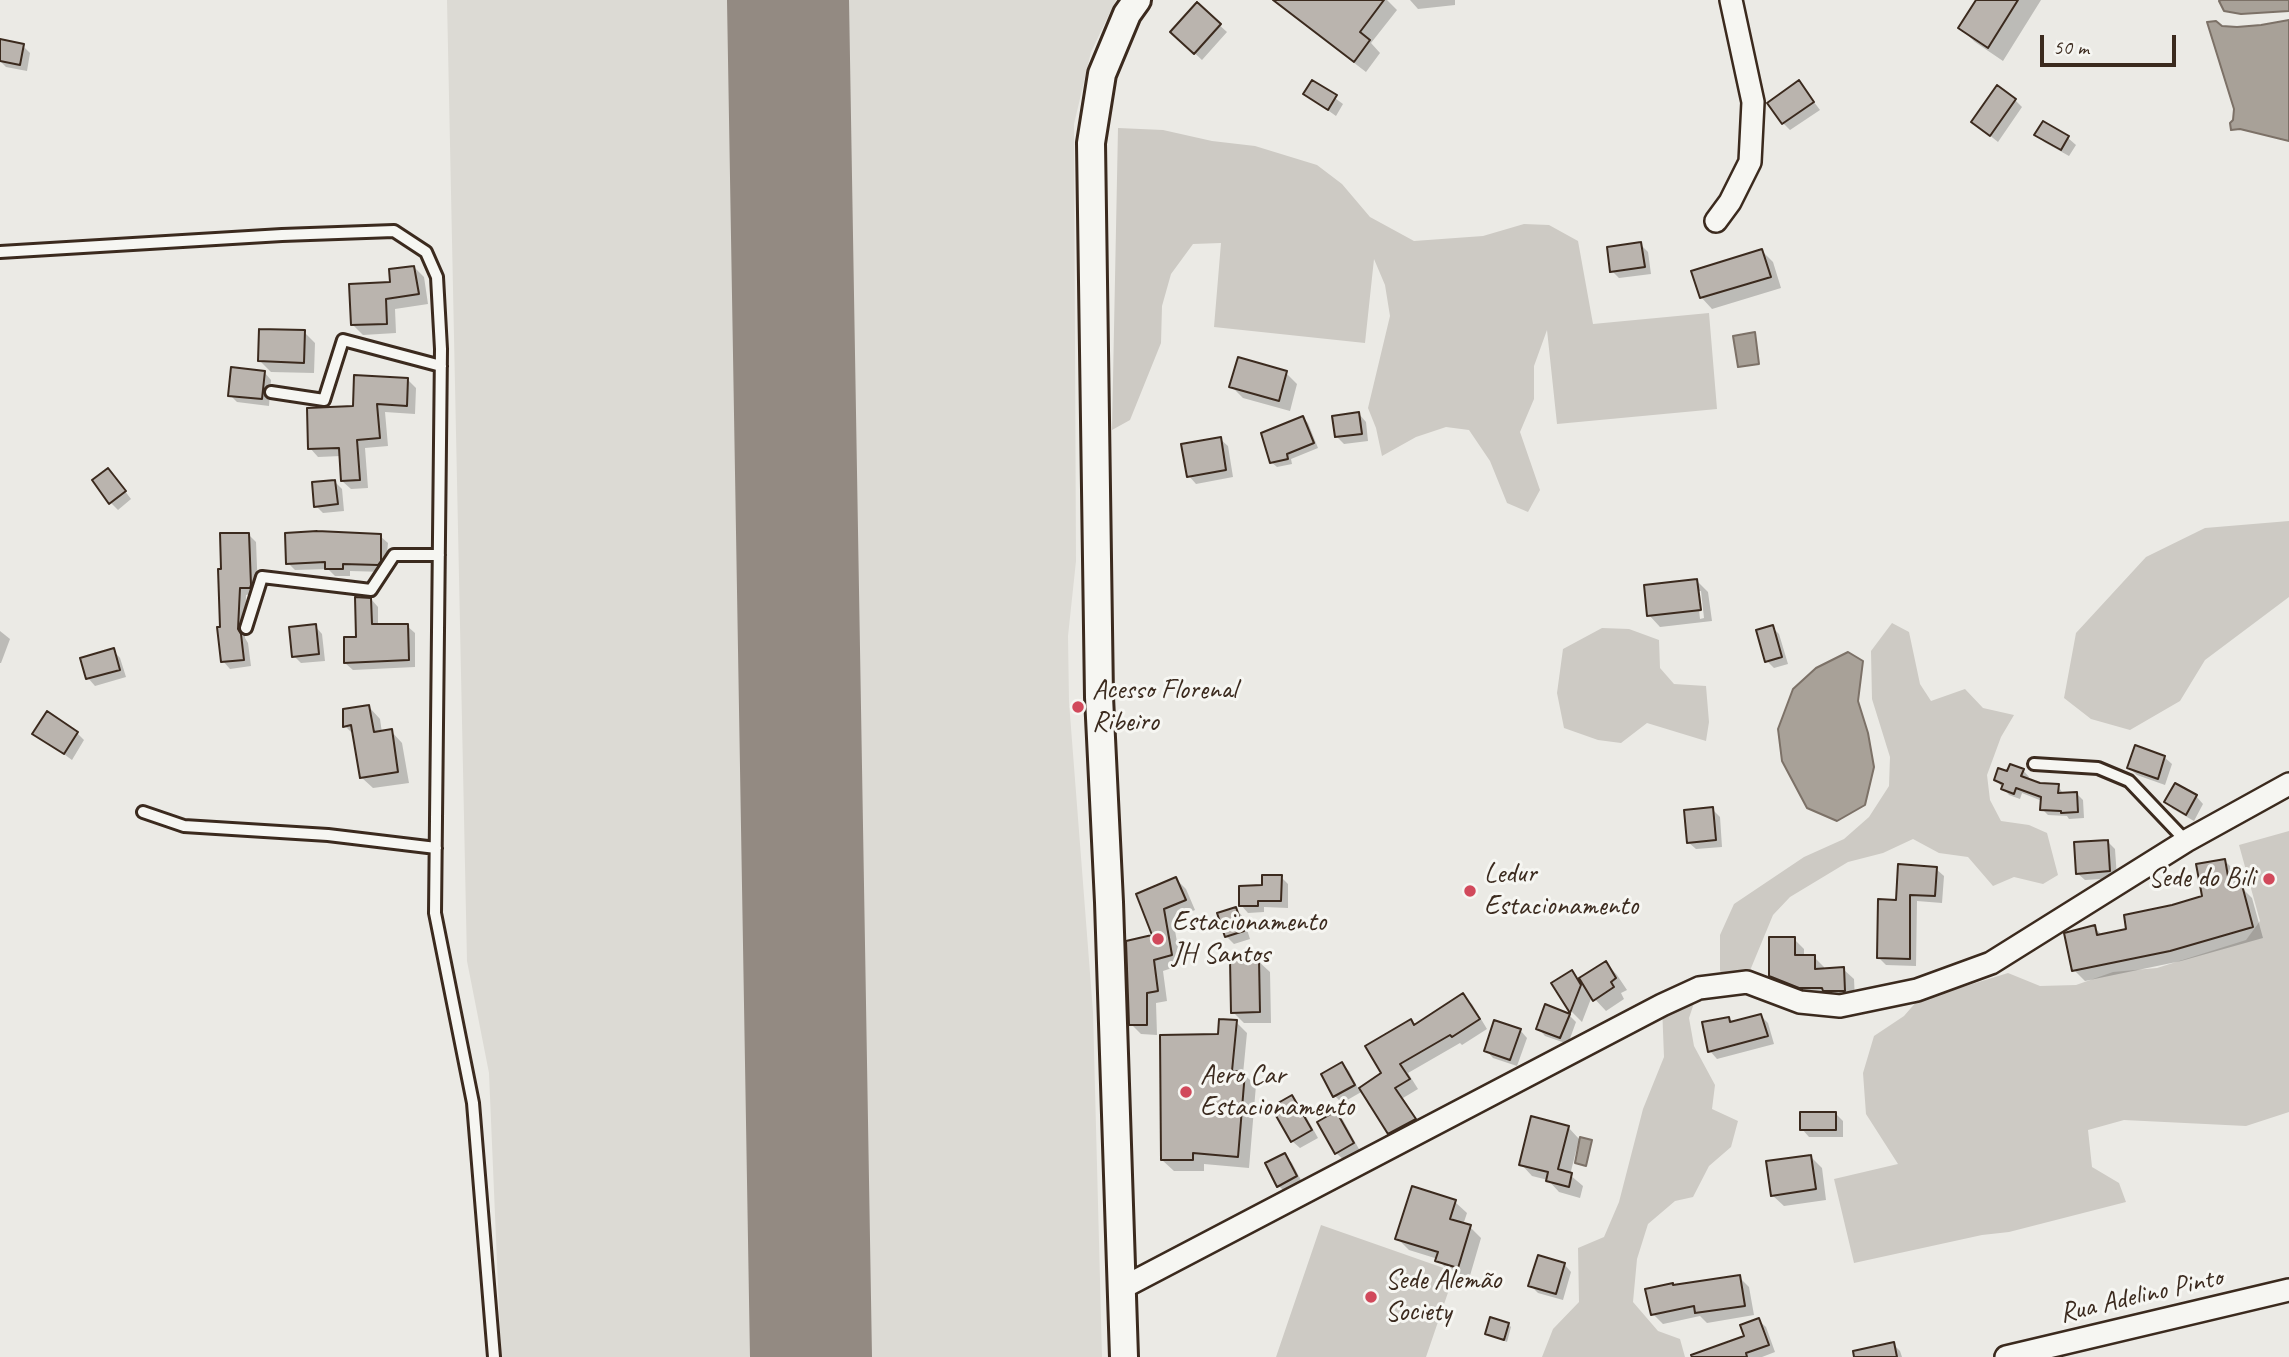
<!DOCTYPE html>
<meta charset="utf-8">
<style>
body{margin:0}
#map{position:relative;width:2289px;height:1357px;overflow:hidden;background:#ebeae5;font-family:Caveat,sans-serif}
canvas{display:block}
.scale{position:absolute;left:2040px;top:35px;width:136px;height:32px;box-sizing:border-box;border:4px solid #3b2a1e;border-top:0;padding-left:9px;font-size:21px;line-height:24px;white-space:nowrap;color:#3b2a1e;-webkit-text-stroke:5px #f6f6f2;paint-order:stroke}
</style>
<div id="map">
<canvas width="2289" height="1357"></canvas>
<div class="scale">50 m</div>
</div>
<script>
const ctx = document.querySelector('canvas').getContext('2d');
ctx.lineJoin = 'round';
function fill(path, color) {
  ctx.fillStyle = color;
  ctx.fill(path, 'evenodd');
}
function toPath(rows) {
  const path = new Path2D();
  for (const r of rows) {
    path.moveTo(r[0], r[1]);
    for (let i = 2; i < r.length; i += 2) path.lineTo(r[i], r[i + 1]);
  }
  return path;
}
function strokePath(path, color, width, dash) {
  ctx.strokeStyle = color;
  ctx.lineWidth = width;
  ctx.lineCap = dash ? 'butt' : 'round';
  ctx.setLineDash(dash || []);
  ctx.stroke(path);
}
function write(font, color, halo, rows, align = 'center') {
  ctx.font = font + ' Caveat,sans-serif';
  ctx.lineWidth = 6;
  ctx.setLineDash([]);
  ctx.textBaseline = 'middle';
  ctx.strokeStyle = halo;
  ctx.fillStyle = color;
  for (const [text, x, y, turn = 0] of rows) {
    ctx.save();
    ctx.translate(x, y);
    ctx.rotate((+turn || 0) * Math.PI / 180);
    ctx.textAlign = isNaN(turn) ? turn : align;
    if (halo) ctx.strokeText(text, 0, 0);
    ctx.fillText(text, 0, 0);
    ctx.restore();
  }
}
const built = toPath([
 [447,0,1116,0,1091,52,1074,124,1076,561,1068,636,1069,702,1093,1012,1102,1357,501,1357,489,1073,467,961]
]);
const green = toPath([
 [1118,128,1163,130,1212,141,1255,146,1317,165,1342,184,1370,217,1414,241,1483,236,1524,224,1549,225,1578,241,1593,324,1709,313,1717,409,1557,424,1547,330,1534,366,1534,399,1520,432,1540,490,1528,512,1507,503,1490,461,1469,430,1446,427,1416,437,1382,456,1376,428,1368,408,1390,316,1385,285,1374,259,1365,343,1214,327,1221,243,1193,244,1171,274,1162,306,1161,343,1130,420,1112,430],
 [2289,521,2289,597,2205,660,2180,701,2130,730,2091,719,2064,698,2076,633,2146,557,2205,528],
 [1892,623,1909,632,1920,684,1931,701,1965,689,1983,708,2014,715,2001,737,1987,775,1990,800,2001,821,2029,825,2047,833,2058,875,2043,884,2014,877,1993,886,1968,857,1939,853,1913,839,1883,853,1848,862,1790,897,1773,915,1749,973,1730,981,1720,971,1720,935,1734,904,1804,857,1844,839,1869,817,1889,786,1890,757,1872,699,1871,651],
 [1602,628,1629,629,1659,640,1660,668,1674,684,1706,686,1709,722,1706,741,1647,723,1621,743,1598,740,1564,728,1557,693,1563,649],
 [2289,831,2289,1112,2246,1126,2124,1120,2088,1130,2092,1167,2119,1183,2126,1202,2009,1232,1982,1235,1854,1263,1834,1179,1898,1164,1866,1114,1863,1073,1874,1036,1904,1016,1917,1001,2008,973,2040,986,2076,985,2113,972,2157,968,2246,940,2260,921,2239,845],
 [1699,988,1689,1018,1694,1046,1715,1085,1712,1109,1738,1121,1731,1147,1709,1166,1693,1197,1675,1201,1648,1224,1637,1259,1633,1302,1658,1331,1680,1339,1685,1357,1542,1357,1553,1329,1579,1302,1578,1248,1604,1237,1619,1202,1643,1109,1664,1057,1662,1005],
 [1321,1225,1455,1272,1426,1357,1276,1357]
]);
const water = toPath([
 [2221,0,2289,0,2289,11,2241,14,2224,11,2219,1,2221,0],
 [2289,20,2289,141,2240,129,2231,130,2230,123,2233,120,2234,109,2207,22,2216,21,2222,26,2237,27,2261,25,2289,20],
 [1755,332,1759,364,1738,367,1733,336,1755,332],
 [1848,652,1863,661,1858,701,1868,733,1874,767,1865,805,1837,821,1807,808,1782,761,1778,729,1793,689,1816,668,1848,652],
 [1580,1137,1592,1140,1586,1166,1575,1163,1580,1137]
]);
const shadow = toPath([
 [1272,0,1387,0,1397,10,1371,43,1380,53,1366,72],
 [1410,0,1455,0,1455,5,1418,9],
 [1978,0,2041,0,2003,61,1975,42,1960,28],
 [1197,5,1227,32,1202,60,1172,32],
 [23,46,30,53,27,71,6,67,0,61,0,52],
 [1313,82,1343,104,1336,116,1305,94],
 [1799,82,1820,110,1790,130,1783,123],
 [2015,100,2022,107,1998,142,1973,122],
 [2043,123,2068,138,2076,145,2069,156,2044,142,2037,134],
 [1640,244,1648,252,1651,274,1619,278,1612,271],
 [1762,251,1773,262,1781,288,1712,309,1701,297],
 [414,267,424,277,428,304,395,309,396,333,363,335,353,325,393,284],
 [304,332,315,343,314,373,271,372,259,360],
 [264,372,271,380,269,406,237,402,230,395],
 [1286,373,1297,384,1290,411,1243,398,1231,386],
 [407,379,416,388,415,414,385,412,388,446,365,448,368,488,351,489,342,481,341,456,318,457,310,448,354,408],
 [1359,414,1366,422,1368,441,1344,444,1336,436],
 [1303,418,1308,423,1318,448,1291,459,1292,464,1277,467,1271,462],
 [1220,439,1228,446,1233,477,1196,484,1189,476],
 [115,478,131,499,118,510,110,502],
 [334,481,342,489,344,511,323,513,316,506],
 [249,535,256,542,258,593,246,595,245,638,248,643,251,666,230,669,223,661,223,571],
 [380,536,388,543,385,572,350,571,350,576,335,576,328,569,295,570,288,563],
 [1697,581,1708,592,1712,621,1660,627,1649,615],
 [1697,591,1701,591,1704,618,1700,619],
 [371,599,378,607,378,626,407,626,415,633,415,667,353,670,345,663,358,639],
 [315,626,322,634,325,661,301,663,294,656],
 [1772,627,1779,634,1788,664,1774,668,1767,661],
 [0,631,10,639,1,663,0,663],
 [113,650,120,658,126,677,95,686,88,678],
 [369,707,380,719,382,733,391,731,402,743,409,783,373,788,361,777,355,736,345,726],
 [35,733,77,733,84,740,72,760],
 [2164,757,2172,764,2165,785,2137,775,2129,768],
 [2023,770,2029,777,2028,780,2040,784,2058,786,2064,795,2077,794,2083,800,2084,818,2069,819,2067,816,2048,815,2042,809,2042,801,2022,793,2020,799,2009,795,1996,780,2008,773],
 [2196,796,2203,804,2194,821,2173,809,2166,802],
 [1712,809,1720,817,1722,847,1696,849,1688,842],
 [2108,842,2115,849,2117,878,2085,880,2077,873],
 [2225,861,2236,872,2238,888,2241,887,2252,898,2263,938,2181,961,2085,981,2074,970,2094,927,2103,936,2128,930,2173,907,2204,897],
 [1936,869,1944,876,1942,903,1917,901,1916,966,1886,965,1878,957,1897,902],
 [1281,877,1288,884,1288,908,1264,907,1264,912,1248,913,1241,905],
 [1176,879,1186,889,1195,910,1173,919,1181,965,1163,971,1167,1001,1156,1003,1157,1035,1141,1034,1131,1024,1155,936,1138,895],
 [1236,909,1243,917,1250,939,1234,944,1227,937,1220,915],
 [1794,939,1804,949,1804,957,1814,957,1824,967,1824,970,1843,969,1854,979,1855,1001,1811,997,1782,986,1771,976],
 [1258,961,1270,972,1271,1023,1244,1023,1233,1012],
 [1606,963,1617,975,1627,990,1621,993,1624,999,1606,1011,1592,996,1582,1022,1572,1012,1553,983,1571,972,1579,980],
 [1463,996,1472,1004,1487,1029,1462,1045,1460,1043,1408,1073,1418,1089,1403,1098,1423,1129,1399,1141,1390,1133,1363,1091,1342,1103,1335,1096,1342,1064,1349,1071,1359,1090,1384,1074,1410,1021,1415,1026],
 [1569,1015,1576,1022,1568,1044,1545,1036,1538,1028],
 [1761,1016,1768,1023,1774,1044,1717,1059,1710,1051,1728,1019,1733,1023],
 [1236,1022,1247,1033,1243,1074,1256,1085,1249,1168,1204,1164,1204,1171,1174,1171,1162,1160,1219,1036],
 [1520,1030,1527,1038,1517,1066,1493,1058,1486,1050],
 [1292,1097,1299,1104,1318,1138,1300,1148,1292,1141],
 [1336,1113,1343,1120,1360,1151,1344,1160,1336,1153],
 [1836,1114,1843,1121,1843,1137,1809,1137,1802,1129],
 [1568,1127,1579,1139,1570,1175,1583,1186,1580,1198,1559,1192,1548,1180,1532,1176,1521,1164],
 [1285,1155,1292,1163,1303,1184,1286,1193,1279,1186],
 [1810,1156,1822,1168,1826,1200,1784,1206,1772,1195],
 [1455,1202,1467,1213,1463,1225,1470,1227,1481,1238,1469,1279,1449,1272,1438,1259,1409,1250,1397,1238],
 [1564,1264,1571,1272,1563,1300,1538,1293,1530,1285],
 [1739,1277,1749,1287,1754,1315,1707,1323,1700,1316,1663,1324,1653,1314,1674,1287],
 [1758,1320,1766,1327,1775,1352,1762,1357,1709,1357,1747,1338],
 [1508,1324,1511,1327,1507,1342,1487,1334],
 [1893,1344,1900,1351,1902,1357,1873,1357]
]);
const runway = toPath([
 [788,0,811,1357]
]);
const building = toPath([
 [1273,0,1384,0,1360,32,1370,40,1354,62,1273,0],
 [1976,0,2018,0,1988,48,1958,28,1976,0],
 [1197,2,1221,24,1194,54,1170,32,1197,2],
 [0,39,24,44,20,65,0,61,0,39],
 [1312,80,1337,95,1328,110,1303,94,1312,80],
 [1799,80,1814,102,1782,124,1767,103,1799,80],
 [1997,85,2016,99,1990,136,1971,122,1997,85],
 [2043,121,2069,136,2061,150,2034,135,2043,121],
 [1641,242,1645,267,1610,272,1607,247,1641,242],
 [1762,249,1771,277,1700,298,1691,271,1762,249],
 [414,266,419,294,386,299,387,324,351,325,349,284,390,282,389,269,414,266],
 [259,329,305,330,304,363,258,361,259,329],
 [1238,357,1287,371,1279,401,1229,387,1238,357],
 [231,367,265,371,262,399,228,396,231,367],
 [354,375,408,378,407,406,377,404,380,438,357,440,360,480,341,481,339,448,308,449,307,408,353,406,354,375],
 [1359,412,1362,434,1335,437,1332,416,1359,412],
 [1303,416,1314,443,1287,454,1288,459,1270,463,1261,433,1303,416],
 [1221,437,1226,470,1187,477,1181,444,1221,437],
 [108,468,126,491,109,504,92,480,108,468],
 [335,480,338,504,314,507,312,482,335,480],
 [317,531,381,534,381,561,378,565,343,564,343,569,325,569,325,562,286,564,285,533,317,531],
 [220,533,249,533,251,585,250,588,240,588,238,629,241,634,244,660,221,662,217,627,220,627,218,569,221,569,220,533],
 [1697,579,1701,610,1647,616,1644,585,1697,579],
 [355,597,371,598,372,624,408,624,409,660,344,663,344,637,356,637,355,597],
 [316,624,319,654,292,657,289,627,316,624],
 [1773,625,1782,657,1765,662,1756,630,1773,625],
 [114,648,120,670,86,679,80,658,114,648],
 [369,705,374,732,392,729,398,772,360,778,351,725,343,727,343,709,369,705],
 [47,711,78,732,64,754,32,734,47,711],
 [2135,745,2165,756,2158,779,2127,768,2135,745],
 [2010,764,2024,769,2021,776,2040,783,2059,784,2058,793,2077,792,2078,812,2061,813,2061,811,2040,810,2041,797,2016,788,2014,794,2001,789,2003,784,1994,780,1998,768,2007,771,2010,764],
 [2175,783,2197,795,2186,815,2164,802,2175,783],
 [1713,807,1716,840,1687,843,1684,810,1713,807],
 [2108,840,2110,871,2076,874,2074,842,2108,840],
 [2225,859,2230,888,2242,885,2253,927,2170,951,2072,971,2064,933,2095,925,2097,935,2126,929,2124,915,2172,905,2202,896,2196,864,2225,859],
 [1898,864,1937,867,1935,896,1910,895,1910,959,1877,958,1878,899,1896,900,1898,864],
 [1262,875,1282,875,1281,901,1258,901,1258,906,1239,906,1239,886,1262,885,1262,875],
 [1176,877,1186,900,1164,909,1172,955,1154,960,1158,991,1147,993,1147,1025,1129,1025,1126,941,1152,935,1136,894,1176,877],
 [1236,907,1244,931,1225,937,1217,913,1236,907],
 [1769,937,1795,937,1795,955,1815,955,1815,969,1844,967,1845,991,1823,991,1822,988,1799,988,1769,976,1769,937],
 [1230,959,1259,959,1260,1012,1231,1013,1230,959],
 [1606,961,1616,978,1611,982,1614,987,1593,1001,1579,978,1606,961],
 [1572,970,1581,985,1570,1013,1551,983,1572,970],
 [1463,993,1480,1019,1452,1037,1450,1035,1400,1064,1410,1079,1395,1088,1416,1119,1388,1134,1359,1088,1381,1073,1365,1046,1411,1019,1414,1025,1463,993],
 [1545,1004,1570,1014,1560,1038,1536,1029,1545,1004],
 [1761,1014,1768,1036,1708,1052,1702,1022,1729,1017,1730,1022,1761,1014],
 [1219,1019,1237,1020,1232,1071,1245,1072,1238,1157,1193,1153,1193,1160,1161,1160,1160,1035,1218,1034,1219,1019],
 [1494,1020,1521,1029,1510,1060,1484,1051,1494,1020],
 [1342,1062,1355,1085,1333,1097,1321,1074,1342,1062],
 [1292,1095,1312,1130,1291,1142,1271,1107,1292,1095],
 [1336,1111,1354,1143,1335,1154,1317,1122,1336,1111],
 [1800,1112,1836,1112,1836,1130,1800,1130,1800,1112],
 [1531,1116,1569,1126,1558,1169,1572,1173,1569,1187,1546,1181,1548,1172,1519,1165,1531,1116],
 [1285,1153,1297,1176,1277,1187,1265,1163,1285,1153],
 [1811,1155,1816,1189,1771,1196,1766,1161,1811,1155],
 [1412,1186,1456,1200,1450,1219,1471,1225,1458,1268,1435,1261,1438,1252,1395,1239,1412,1186],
 [1538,1255,1565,1263,1556,1294,1528,1286,1538,1255],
 [1740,1275,1745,1306,1695,1313,1694,1306,1651,1315,1645,1289,1673,1283,1673,1285,1740,1275],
 [1490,1317,1509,1323,1504,1340,1485,1334,1490,1317],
 [1759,1318,1769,1345,1746,1353,1747,1357,1692,1357,1691,1355,1744,1336,1740,1325,1759,1318],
 [1894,1342,1897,1357,1854,1357,1853,1351,1894,1342]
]);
const service = toPath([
 [0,252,282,235,394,231,426,252,437,277,441,349,435,913,473,1103,494,1357],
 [271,392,324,400,343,340,441,366],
 [246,628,262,577,371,590,394,555,439,555],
 [2034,764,2098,768,2129,781,2186,841],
 [143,812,184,826,328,835,436,848]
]);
const minor = toPath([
 [1716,221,1730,202,1750,162,1753,102,1731,0],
 [1122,1288,1662,1005,1699,988,1747,982,1800,1002,1840,1006,1917,990,1991,963,2186,841,2289,784],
 [2006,1357,2289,1290]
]);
const tertiary = toPath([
 [1124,1357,1109,902,1099,697,1091,143,1102,74,1127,14,1137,0]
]);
const markers = [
 [1078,707,7,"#d1495b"],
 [2269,879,7,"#d1495b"],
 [1470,891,7,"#d1495b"],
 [1158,939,7,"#d1495b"],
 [1186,1092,7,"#d1495b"],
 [1371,1297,7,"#d1495b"]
];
const poiNames = [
 ["Acesso Florenal",1092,691],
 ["Ribeiro",1092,723],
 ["Ledur",1484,875],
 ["Estacionamento",1484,907],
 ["Sede do Bili",2255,879,"right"],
 ["Estacionamento",1172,923],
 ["JH Santos",1172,955],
 ["Aero Car",1200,1076],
 ["Estacionamento",1200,1108],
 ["Sede Alemão",1385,1281],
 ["Society",1385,1313]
];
const streetNames = [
 ["Rua Adelino Pinto",2141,1296,-13]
];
fill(built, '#dcdad4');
fill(green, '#cdcac4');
fill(water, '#a8a198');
strokePath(water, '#7c7167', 2);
fill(shadow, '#0003');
strokePath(runway, '#938a82', 122);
fill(building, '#bab4ae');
strokePath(building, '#3b2a1e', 2);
strokePath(service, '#3b2a1e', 16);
strokePath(minor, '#3b2a1e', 26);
strokePath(tertiary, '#3b2a1e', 32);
strokePath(service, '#f6f6f2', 10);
strokePath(minor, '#f6f6f2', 21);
strokePath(tertiary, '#f6f6f2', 26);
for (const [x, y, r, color] of markers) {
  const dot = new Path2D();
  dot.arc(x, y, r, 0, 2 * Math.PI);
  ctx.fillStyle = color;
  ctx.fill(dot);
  strokePath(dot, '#f6f6f2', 2.5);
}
write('28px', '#3b2a1e', '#f6f6f2', poiNames, 'left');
write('28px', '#3b2a1e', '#f6f6f2', streetNames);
</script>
